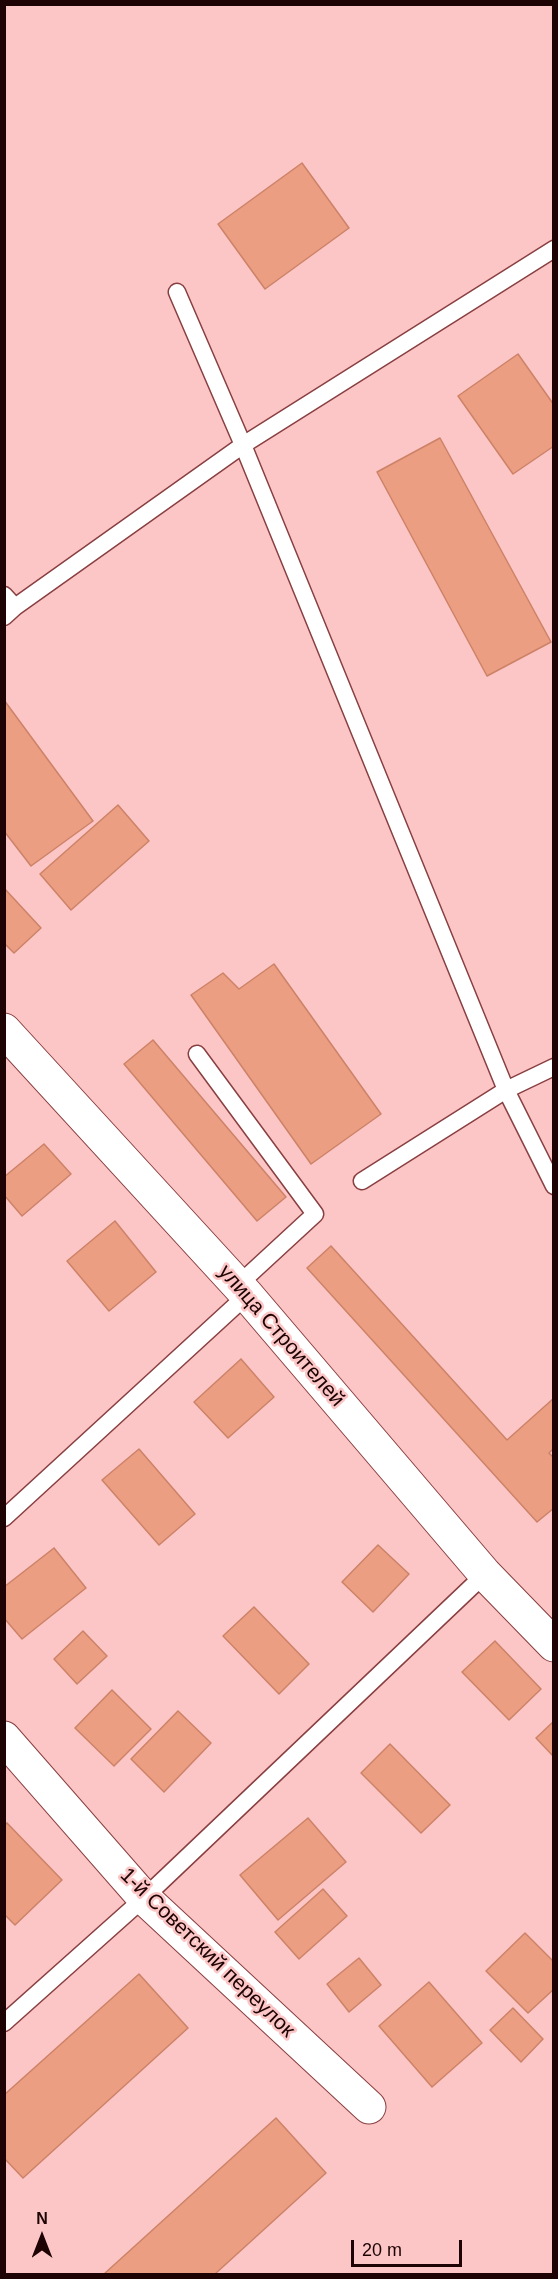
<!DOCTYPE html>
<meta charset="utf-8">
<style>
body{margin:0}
#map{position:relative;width:558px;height:2279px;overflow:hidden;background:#fbc6c5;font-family:Helvetica,sans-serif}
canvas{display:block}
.frame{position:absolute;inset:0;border:6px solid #1d0304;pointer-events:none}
.north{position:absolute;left:12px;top:2207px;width:60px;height:60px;-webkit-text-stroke:4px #fbc6c5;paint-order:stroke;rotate:0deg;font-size:16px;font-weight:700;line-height:24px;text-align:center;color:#1d0304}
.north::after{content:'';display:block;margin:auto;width:21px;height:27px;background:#1d0304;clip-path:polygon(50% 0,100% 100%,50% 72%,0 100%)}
.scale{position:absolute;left:351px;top:2240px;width:111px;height:27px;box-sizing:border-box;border:3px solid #1d0304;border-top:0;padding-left:8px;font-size:18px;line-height:21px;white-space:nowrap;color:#1d0304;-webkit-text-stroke:4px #fbc6c5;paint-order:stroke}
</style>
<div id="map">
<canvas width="558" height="2279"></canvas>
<div class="frame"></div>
<div class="north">N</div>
<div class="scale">20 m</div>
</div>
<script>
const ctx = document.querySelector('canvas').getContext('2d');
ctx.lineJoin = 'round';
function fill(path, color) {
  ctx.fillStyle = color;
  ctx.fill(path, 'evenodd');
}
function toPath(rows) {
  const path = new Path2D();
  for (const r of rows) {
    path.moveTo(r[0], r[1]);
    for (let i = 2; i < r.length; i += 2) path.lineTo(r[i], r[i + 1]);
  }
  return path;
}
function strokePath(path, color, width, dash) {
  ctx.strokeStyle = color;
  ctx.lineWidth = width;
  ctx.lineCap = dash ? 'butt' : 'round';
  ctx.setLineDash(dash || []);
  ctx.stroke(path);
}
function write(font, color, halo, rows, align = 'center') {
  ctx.font = font + ' Helvetica,sans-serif';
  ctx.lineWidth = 5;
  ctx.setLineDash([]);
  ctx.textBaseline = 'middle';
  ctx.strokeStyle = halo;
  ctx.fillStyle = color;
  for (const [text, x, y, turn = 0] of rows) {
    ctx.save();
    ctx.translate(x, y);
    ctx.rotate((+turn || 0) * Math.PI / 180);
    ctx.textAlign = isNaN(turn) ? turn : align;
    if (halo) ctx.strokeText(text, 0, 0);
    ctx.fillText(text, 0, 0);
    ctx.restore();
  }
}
const building = toPath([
 [302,163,349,228,265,289,218,224,302,163],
 [518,354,554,405,554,446,513,474,458,396,518,354],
 [440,438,551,642,487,676,377,472,440,438],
 [4,700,93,821,31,866,4,831,4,700],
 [118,805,149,841,71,910,40,874,118,805],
 [4,888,41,928,14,953,4,943,4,888],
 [274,964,381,1114,311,1164,191,995,223,973,239,989,274,964],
 [153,1040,286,1197,257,1221,124,1064,153,1040],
 [44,1144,71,1174,22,1216,4,1195,4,1177,44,1144],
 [115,1221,156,1272,109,1311,67,1261,115,1221],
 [331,1246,507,1440,554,1398,554,1448,549,1453,554,1458,554,1508,537,1522,307,1268,331,1246],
 [241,1359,274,1397,228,1438,194,1402,241,1359],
 [139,1449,195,1514,159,1545,102,1480,139,1449],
 [378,1545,409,1574,373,1612,342,1582,378,1545],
 [54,1548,86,1588,22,1639,4,1618,4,1587,54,1548],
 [254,1607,309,1664,279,1694,223,1636,254,1607],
 [83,1631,107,1656,77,1684,54,1659,83,1631],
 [495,1641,541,1689,509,1720,462,1672,495,1641],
 [112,1690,151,1729,114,1766,75,1728,112,1690],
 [178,1711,211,1743,164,1792,131,1759,178,1711],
 [554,1721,554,1757,536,1738,554,1721],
 [390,1744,450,1805,421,1833,361,1773,390,1744],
 [308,1818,346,1862,278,1920,240,1875,308,1818],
 [7,1823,62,1880,15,1925,4,1914,4,1826,7,1823],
 [323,1889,347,1916,299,1959,275,1932,323,1889],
 [525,1933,554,1962,554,1989,528,2013,486,1971,525,1933],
 [359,1958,381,1985,349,2012,327,1984,359,1958],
 [139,1974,188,2028,23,2178,4,2158,4,2095,139,1974],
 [429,1982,482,2043,432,2087,379,2026,429,1982],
 [513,2008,543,2039,521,2062,490,2030,513,2008],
 [276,2118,326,2173,215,2274,104,2274,276,2118]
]);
const service = toPath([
 [177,292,243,445,506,1090,362,1181],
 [4,595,15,607,4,617],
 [15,607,243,445,554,249],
 [197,1054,315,1214,238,1285],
 [554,1067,506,1090,554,1186],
 [4,1518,247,1295],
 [4,2023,144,1898,485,1574]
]);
const minor = toPath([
 [4,1030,247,1295,485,1574,554,1645],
 [4,1738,144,1898,369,2107]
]);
const streetNames = [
 ["улица Строителей",281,1336,49],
 ["1-й Советский переулок",207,1953,44]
];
fill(building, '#eb9e82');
strokePath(building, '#cd8268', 1.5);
strokePath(service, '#893f41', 19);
strokePath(minor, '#893f41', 35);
strokePath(service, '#fff', 16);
strokePath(minor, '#fff', 33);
write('21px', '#1d0304', '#fbc6c5', streetNames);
</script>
